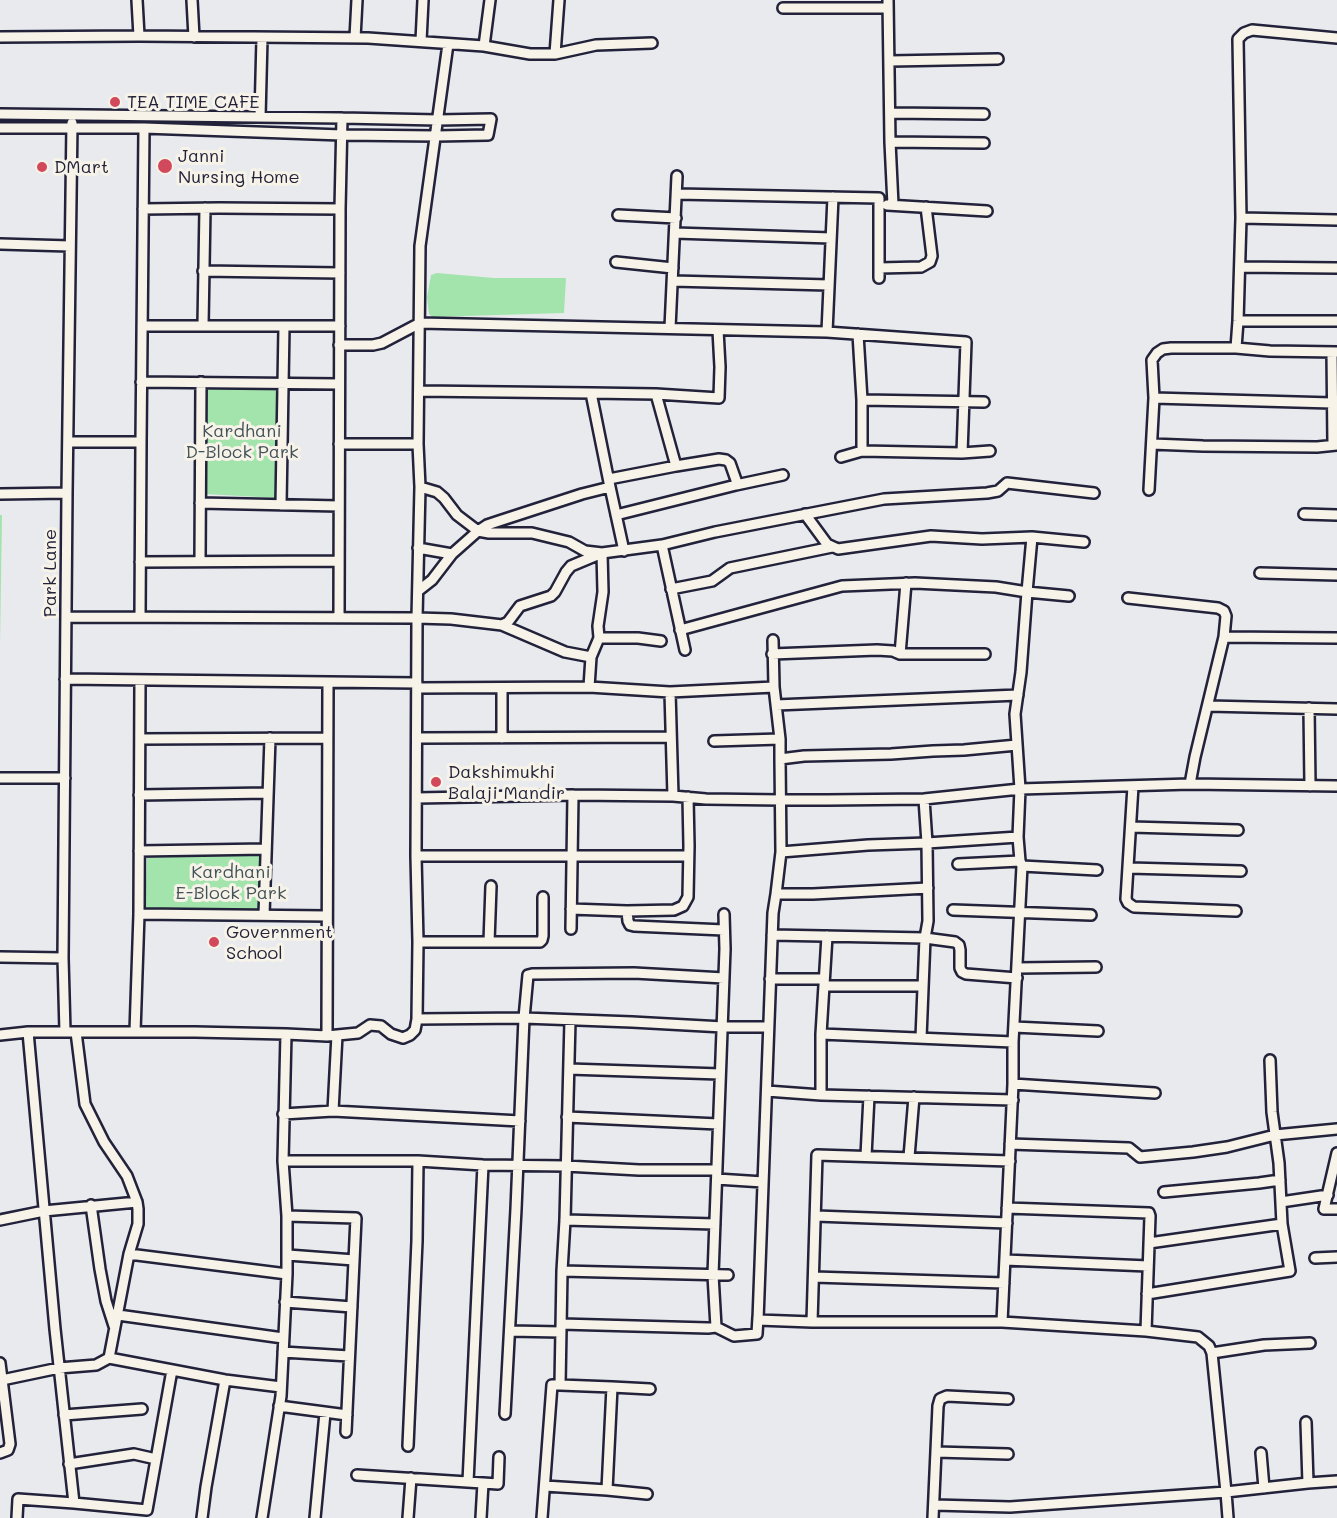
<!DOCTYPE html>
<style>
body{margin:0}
canvas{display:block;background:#e8eaee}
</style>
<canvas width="1337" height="1518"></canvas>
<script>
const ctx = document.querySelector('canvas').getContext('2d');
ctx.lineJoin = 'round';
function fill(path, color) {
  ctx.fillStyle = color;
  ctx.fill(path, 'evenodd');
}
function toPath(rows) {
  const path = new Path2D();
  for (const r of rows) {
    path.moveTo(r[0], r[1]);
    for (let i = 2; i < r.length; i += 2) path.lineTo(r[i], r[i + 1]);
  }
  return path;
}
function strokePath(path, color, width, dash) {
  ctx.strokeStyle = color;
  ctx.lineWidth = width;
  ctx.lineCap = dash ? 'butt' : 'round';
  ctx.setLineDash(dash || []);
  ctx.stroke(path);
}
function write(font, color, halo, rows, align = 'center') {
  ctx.font = font + ' Mali,sans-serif';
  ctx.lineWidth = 6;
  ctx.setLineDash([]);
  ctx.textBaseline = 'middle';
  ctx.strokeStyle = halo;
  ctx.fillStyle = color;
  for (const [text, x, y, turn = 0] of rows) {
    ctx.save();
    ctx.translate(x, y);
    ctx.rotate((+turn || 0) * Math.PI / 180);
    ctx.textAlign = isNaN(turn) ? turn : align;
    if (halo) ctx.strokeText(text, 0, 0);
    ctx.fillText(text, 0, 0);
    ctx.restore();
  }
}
const green = toPath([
 [437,273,494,278,566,278,564,313,433,317,429,314,427,297,431,275],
 [279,387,276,498,205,494,207,388],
 [0,515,2,515,0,645],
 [261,854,258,910,145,908,147,858]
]);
const minor = toPath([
 [137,0,139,36],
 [192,0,194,37],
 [888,0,890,142,893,205],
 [783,8,888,8],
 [0,37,139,36,368,38,484,46,530,54,555,54,596,45,652,43],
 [355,38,357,0],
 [1337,38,1252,30,1244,33,1238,39,1241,218,1238,321,1236,348,1270,351,1337,352],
 [421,41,423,0],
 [484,46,490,0],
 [555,54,559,0],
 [890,61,998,59],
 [890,113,984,114],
 [0,114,342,118,438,120,491,119,488,135,436,136,342,135,144,128,0,128],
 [260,117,262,38],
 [890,142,984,143],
 [677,194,879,198,879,278],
 [887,205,987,211],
 [143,209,219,208,340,209],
 [618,215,676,218],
 [1241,218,1337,220],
 [675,233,831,238],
 [0,244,70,246],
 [616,262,673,268],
 [1240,267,1337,268],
 [879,268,921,267,930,262,932,256,926,207],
 [203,271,340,273],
 [673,281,829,285],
 [1238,321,1337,321],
 [203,325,205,208],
 [142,326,340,326],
 [670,328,677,176],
 [827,332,833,197],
 [858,334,862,400,862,451],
 [339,345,373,345,382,343,420,323,827,332,966,342,962,453],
 [1332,352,1333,445],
 [141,382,339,384],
 [419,391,591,393,656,394,719,398,720,367,718,330],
 [656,394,676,466],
 [1154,398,1332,403],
 [862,400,984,402],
 [68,442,141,442],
 [339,444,418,444],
 [1152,444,1203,446,1317,447,1337,445],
 [841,457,862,451,962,453,990,451],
 [609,479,676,466,719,459,726,460,730,463,736,480,736,485,783,475],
 [420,487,437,492,444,498,457,515,478,531,487,525,499,521,582,494,610,487,591,393],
 [610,487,624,551],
 [1149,490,1154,398,1152,360,1157,353,1163,349,1171,348,1236,348],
 [0,494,67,493],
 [200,503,339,506],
 [281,505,284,326],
 [1304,514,1337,515],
 [616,515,736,485],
 [1032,537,1084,542],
 [662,545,715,532,884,499,987,493,998,491,1007,483,1094,493],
 [418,548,452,554],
 [200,561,201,382],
 [140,562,339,561],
 [1260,573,1337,575],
 [671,589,712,581,730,568,832,547],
 [418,591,432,580,452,554,478,531,489,533,532,533,569,542,585,551,602,553,662,545,685,650],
 [1128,598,1218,608,1224,611,1226,616,1224,637,1195,757,1190,784],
 [66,617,417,618,451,619,502,625,508,622,520,606,551,596,555,592,566,572,571,566,602,553,603,592,598,626,599,638,591,657,589,687],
 [140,617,141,442,144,128],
 [339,617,340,209,342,118],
 [502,625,565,652,591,657],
 [680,630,842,586,915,583,996,587,1027,592,1032,537,982,539,931,536,838,549,827,544,805,514],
 [1224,637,1337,638],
 [599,638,638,638,661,641],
 [773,640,774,687,780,739,780,759],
 [772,654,877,650,893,651,900,654,985,654],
 [900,654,906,583],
 [65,679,417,683],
 [417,688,589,687,670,692,774,687],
 [670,692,673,796],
 [776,705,1018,695],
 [1208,706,1337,709],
 [1309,708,1310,786],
 [417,738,671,737],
 [502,738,502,688],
 [140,739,327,738],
 [714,741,780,739],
 [0,778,65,778],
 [1133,786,1126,899,1128,903,1134,907,1236,911],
 [139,795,268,793],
 [417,798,573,795,673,796,706,799,781,800,827,800,924,799,1020,789,1190,784,1337,786],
 [1131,827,1238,830],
 [139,851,266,849],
 [781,852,868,845,927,843,1018,837],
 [416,856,688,856],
 [958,864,1020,861],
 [1022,866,1097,870],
 [1129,868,1241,871],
 [928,888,813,894,776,894,781,852,780,759,804,756,891,754,933,751,964,750,1017,745],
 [776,894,773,913,758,1320,812,1322],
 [571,909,627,911,674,910,683,906,688,897,689,846,688,797],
 [953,910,1091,915],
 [627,911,628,921,630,925,634,926,724,930],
 [139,914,327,916],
 [264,915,270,738],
 [571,929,573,795],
 [772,935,925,938,955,942,959,945,960,950,960,968,962,972,966,974,1017,978],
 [418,942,540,942,542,940,543,936,543,897],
 [489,942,491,886],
 [0,957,63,958],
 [1017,968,1096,967],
 [770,979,824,979],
 [824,986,923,986],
 [417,1019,524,1018,632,1022,723,1027,768,1027],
 [1014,1027,1098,1031],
 [28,1032,55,1329,74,1503,147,1510,172,1370],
 [65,1032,63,958,67,493,72,123],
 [76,1032,85,1104,104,1142,127,1176,137,1202,138,1209,138,1224,129,1254,109,1358,225,1380,281,1387],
 [135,1032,139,914,140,680],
 [821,1034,1013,1042],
 [0,1035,28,1032,195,1032,286,1034,327,1036,358,1033,370,1025,381,1026,391,1034,403,1038,410,1035,415,1030,417,1019,418,942,416,856,417,618,420,487,418,444,420,246,448,44],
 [327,1036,328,682],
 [921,1038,925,938,928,921,927,843,924,799],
 [569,1069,720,1074],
 [1013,1084,1155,1093],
 [767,1091,821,1095,1013,1100],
 [821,1095,821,1034,827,936],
 [333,1111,337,1035],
 [283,1114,333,1111,520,1121],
 [567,1117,718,1124],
 [1010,1144,1129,1148,1140,1157,1193,1152,1227,1147,1275,1135,1337,1129],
 [1337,1153,1324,1209,1337,1209],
 [866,1156,869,1096],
 [909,1157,914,1097],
 [283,1161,418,1161,483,1165,566,1166,639,1170,717,1170],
 [717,1179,763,1182],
 [1164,1192,1259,1183,1280,1180],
 [1281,1202,1328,1195],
 [91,1205,100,1269,106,1301,114,1326],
 [1007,1208,1149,1213,1150,1216,1146,1331],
 [287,1216,356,1218,346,1432],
 [816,1216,1007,1223],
 [0,1220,44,1211,137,1202],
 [565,1220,715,1224],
 [1149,1243,1282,1224],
 [129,1254,287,1274],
 [288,1255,354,1260],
 [1315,1258,1337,1257],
 [1005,1260,1148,1266],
 [562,1271,728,1275],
 [814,1277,1004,1283],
 [1147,1294,1290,1271,1282,1224,1279,1163,1272,1112,1270,1060],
 [285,1302,352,1307],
 [118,1315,283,1338],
 [1002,1322,1013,1084,1013,1042,1022,866,1020,861,1018,837,1020,789,1015,714,1021,672,1027,592,1069,596],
 [561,1324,708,1328,716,1327,713,1275,725,949,724,914],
 [716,1327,734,1336,757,1334,758,1317],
 [510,1331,561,1332],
 [283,1352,349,1356],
 [1212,1353,1264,1345,1310,1343],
 [0,1363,10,1444,8,1450,0,1453],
 [2,1380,59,1368,96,1365,109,1358],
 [560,1385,612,1387,607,1490,647,1494],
 [612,1387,650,1389],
 [279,1406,347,1415],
 [505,1414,516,1209,524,1018,528,975,532,974,634,973,724,978],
 [64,1415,142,1409],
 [1306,1422,1308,1483],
 [408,1446,417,1241,418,1161],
 [936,1452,1008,1454],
 [1261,1453,1264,1488],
 [69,1464,134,1454,156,1459],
 [357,1475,483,1483,481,1518],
 [468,1482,483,1165],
 [483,1483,498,1484,499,1457],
 [545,1486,607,1490],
 [934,1505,1010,1507,1226,1492,1212,1353,1209,1346,1198,1337,1146,1331,1002,1322,812,1322,817,1155,1010,1161],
 [17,1518,18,1499,74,1503],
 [202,1518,206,1487,225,1380],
 [262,1518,281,1396,287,1274,287,1216,283,1161,286,1034],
 [315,1518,325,1413],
 [408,1518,411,1478],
 [542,1518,552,1385,560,1385,562,1271,565,1220,570,1020],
 [933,1518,938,1406,940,1399,947,1396,1008,1399],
 [1228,1518,1226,1492,1308,1483,1337,1481]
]);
const markers = [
 [115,102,6,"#d1495b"],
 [165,166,8,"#d1495b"],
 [42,167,6,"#d1495b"],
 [436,782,6,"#d1495b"],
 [214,942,6,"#d1495b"]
];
const poiNames = [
 ["TEA TIME CAFE",127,102],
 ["Janni",178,156],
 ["Nursing Home",178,177],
 ["DMart",54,167],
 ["Dakshimukhi",448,772],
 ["Balaji Mandir",448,793],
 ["Government",226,932],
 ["School",226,953]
];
const parkNames = [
 ["Kardhani",242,431],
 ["D-Block Park",242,452],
 ["Kardhani",231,872],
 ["E-Block Park",231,893]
];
const streetNames = [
 ["Park Lane",50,573,-90]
];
fill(green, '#a3e4ad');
strokePath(minor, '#22223b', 14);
strokePath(minor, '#f7f3e8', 9);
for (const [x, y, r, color] of markers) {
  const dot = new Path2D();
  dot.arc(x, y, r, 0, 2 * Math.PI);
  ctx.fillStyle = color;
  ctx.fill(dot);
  strokePath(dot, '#f7f3e8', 2);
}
write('18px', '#22223b', '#f7f3e8', poiNames, 'left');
write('18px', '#425258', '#f7f3e8', parkNames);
write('18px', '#22223b', '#f7f3e8', streetNames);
</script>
